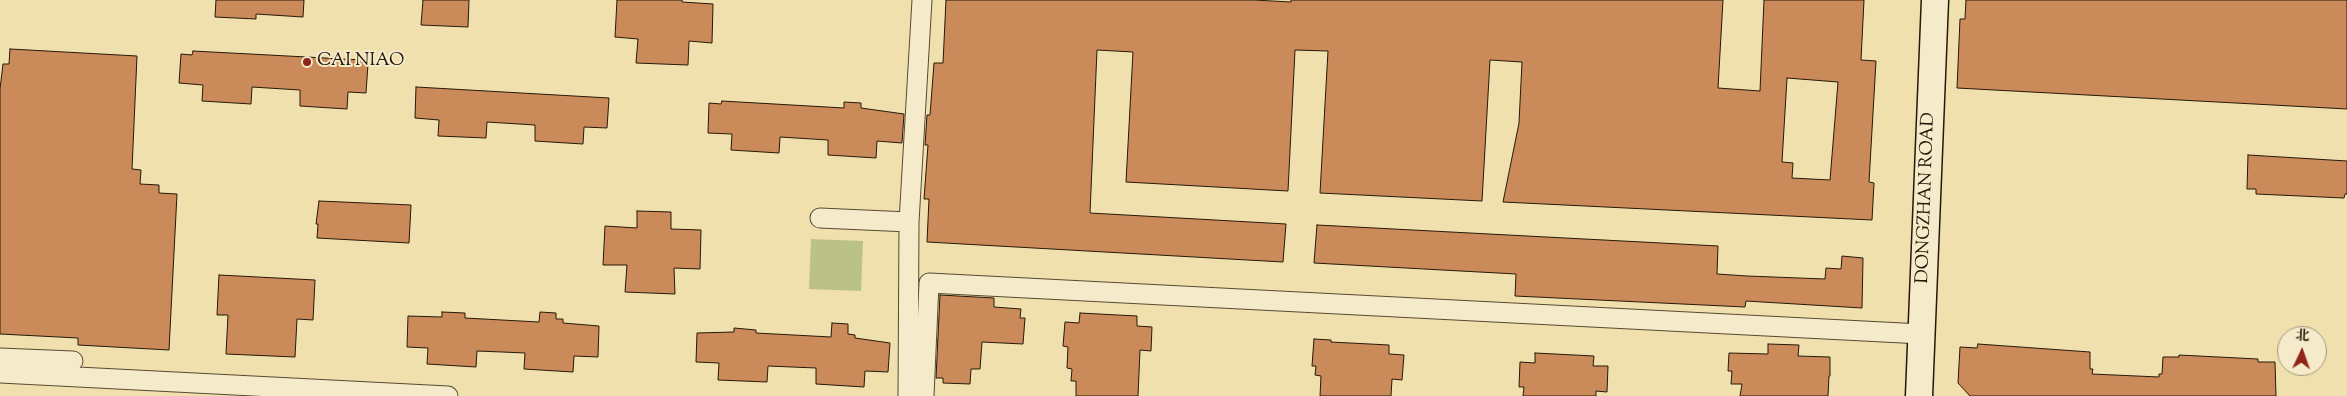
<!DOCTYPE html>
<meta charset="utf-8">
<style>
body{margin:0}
#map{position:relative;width:2347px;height:396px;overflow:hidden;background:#f0e0ae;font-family:"Sorts Mill Goudy","Noto Serif SC",serif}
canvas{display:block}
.north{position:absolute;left:2277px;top:326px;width:50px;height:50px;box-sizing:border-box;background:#f5ebca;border:1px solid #a2977d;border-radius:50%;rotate:3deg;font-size:14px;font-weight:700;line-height:20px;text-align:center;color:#261809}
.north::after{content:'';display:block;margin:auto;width:18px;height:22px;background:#8f2418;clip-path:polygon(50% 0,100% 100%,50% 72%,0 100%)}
</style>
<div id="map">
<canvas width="2347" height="396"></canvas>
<div class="north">北</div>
</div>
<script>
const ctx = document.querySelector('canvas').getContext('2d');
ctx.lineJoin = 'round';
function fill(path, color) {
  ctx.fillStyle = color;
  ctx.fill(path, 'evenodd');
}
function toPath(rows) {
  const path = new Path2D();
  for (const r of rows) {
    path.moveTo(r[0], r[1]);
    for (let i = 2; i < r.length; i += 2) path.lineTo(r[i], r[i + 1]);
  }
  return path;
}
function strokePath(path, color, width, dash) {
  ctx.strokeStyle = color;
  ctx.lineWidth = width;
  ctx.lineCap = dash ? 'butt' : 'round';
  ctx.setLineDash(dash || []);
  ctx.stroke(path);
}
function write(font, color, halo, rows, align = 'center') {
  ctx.font = font + ' "Sorts Mill Goudy",serif';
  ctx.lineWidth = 4;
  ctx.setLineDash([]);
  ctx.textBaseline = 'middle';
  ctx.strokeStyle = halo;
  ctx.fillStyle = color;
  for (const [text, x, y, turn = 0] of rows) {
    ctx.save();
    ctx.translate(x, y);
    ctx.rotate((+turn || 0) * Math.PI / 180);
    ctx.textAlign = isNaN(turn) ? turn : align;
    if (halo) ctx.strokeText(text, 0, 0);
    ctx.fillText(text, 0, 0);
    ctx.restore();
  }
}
const green = toPath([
 [811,239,863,241,861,291,809,289]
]);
const building = toPath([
 [216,0,304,0,303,17,256,14,256,19,215,17,216,0],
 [423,0,469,0,468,27,421,25,423,0],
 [617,0,682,0,682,2,713,4,712,43,689,41,688,65,636,63,638,39,615,37,617,0],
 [946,0,1254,0,1291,2,1291,0,1723,0,1718,88,1760,91,1764,0,1864,0,1861,60,1876,61,1869,182,1874,183,1872,220,1503,202,1519,123,1522,62,1490,60,1482,201,1320,193,1328,51,1295,50,1288,191,1126,182,1133,52,1097,50,1090,213,1286,224,1283,262,927,242,929,199,924,199,928,145,925,145,927,115,930,115,934,63,943,63,946,0],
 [1787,78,1838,82,1830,180,1792,178,1793,163,1782,162,1787,78],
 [1966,0,2347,0,2347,109,1957,88,1960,19,1965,19,1966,0],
 [10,49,137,56,132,169,141,170,140,184,159,185,159,193,177,194,169,350,78,345,78,338,0,334,0,89,3,64,9,64,10,49],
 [193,51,363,60,363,63,368,64,366,93,348,92,347,109,300,106,300,90,252,87,251,104,202,101,203,85,179,83,181,54,192,55,193,51],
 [416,87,609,98,607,128,584,127,583,144,535,141,535,125,487,122,486,138,438,136,439,120,415,118,416,87],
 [722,101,844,108,844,102,861,103,861,108,904,114,902,143,877,141,876,158,828,155,828,140,780,137,779,153,731,150,732,134,708,133,709,103,721,104,722,101],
 [2248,155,2347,161,2347,194,2345,194,2344,198,2256,194,2256,189,2247,189,2248,155],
 [319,201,411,205,409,243,317,238,318,224,316,224,319,201],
 [637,211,671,212,671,229,701,230,700,269,674,268,675,294,625,292,627,265,603,265,605,226,637,228,637,211],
 [1317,225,1718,246,1717,274,1747,276,1825,279,1826,268,1841,269,1842,256,1863,258,1862,308,1746,301,1745,307,1515,296,1516,274,1314,263,1317,225],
 [219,275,315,280,313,320,297,319,295,357,226,354,228,315,217,315,219,275],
 [940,295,994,298,994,307,1021,309,1020,318,1025,318,1023,344,982,342,980,369,971,369,970,384,943,383,943,378,936,378,940,295],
 [442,312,465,313,465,318,539,322,540,312,556,313,556,319,563,319,563,323,599,326,598,357,574,356,573,372,524,369,525,353,502,352,477,351,476,367,427,364,428,348,407,347,408,316,442,317,442,312],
 [1080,313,1137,316,1137,326,1152,327,1151,351,1140,350,1138,396,1076,396,1076,381,1071,381,1072,369,1067,368,1068,347,1063,346,1065,322,1079,323,1080,313],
 [832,323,848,324,848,334,855,335,855,338,890,343,888,372,865,371,864,387,816,384,816,368,768,366,767,382,718,380,719,363,696,362,697,333,734,332,734,328,756,330,756,333,831,337,832,323],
 [1314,339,1331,340,1331,342,1389,345,1389,354,1404,355,1402,380,1392,379,1391,396,1320,396,1321,376,1315,375,1316,366,1312,366,1314,339],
 [1768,344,1799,345,1798,356,1830,357,1830,376,1829,376,1828,396,1740,396,1742,384,1731,384,1732,371,1728,371,1729,353,1768,354,1768,344],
 [1978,344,2090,352,2090,369,2093,369,2092,374,2159,377,2159,374,2162,374,2163,357,2179,357,2179,355,2258,359,2258,362,2275,362,2276,396,1970,396,1958,383,1960,347,1977,348,1978,344],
 [1535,353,1594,356,1593,366,1608,366,1607,392,1596,391,1596,396,1523,396,1524,387,1519,387,1520,362,1535,363,1535,353]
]);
const street = toPath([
 [820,218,909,222],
 [0,358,73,361],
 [0,373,448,396],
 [908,396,909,222,922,0],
 [924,396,929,283,1922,334]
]);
const secondary = toPath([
 [1919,396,1935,0]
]);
const markers = [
 [307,62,5,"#8f2418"]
];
const poiNames = [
 ["CAI NIAO",317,62]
];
const streetNames = [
 ["DONGZHAN ROAD",1927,198,-88]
];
fill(green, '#bbc289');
fill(building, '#cb8a5a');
strokePath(building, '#261809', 1);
strokePath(street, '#584a32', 21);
strokePath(secondary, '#261809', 29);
strokePath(street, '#f5ebca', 19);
strokePath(secondary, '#f5ebca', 26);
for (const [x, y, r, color] of markers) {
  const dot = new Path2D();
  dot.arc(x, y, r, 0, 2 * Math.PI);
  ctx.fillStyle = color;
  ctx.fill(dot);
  strokePath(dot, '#f5ebca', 2);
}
write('18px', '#261809', '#f5ebca', poiNames, 'left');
write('18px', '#261809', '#f5ebca', streetNames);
</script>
